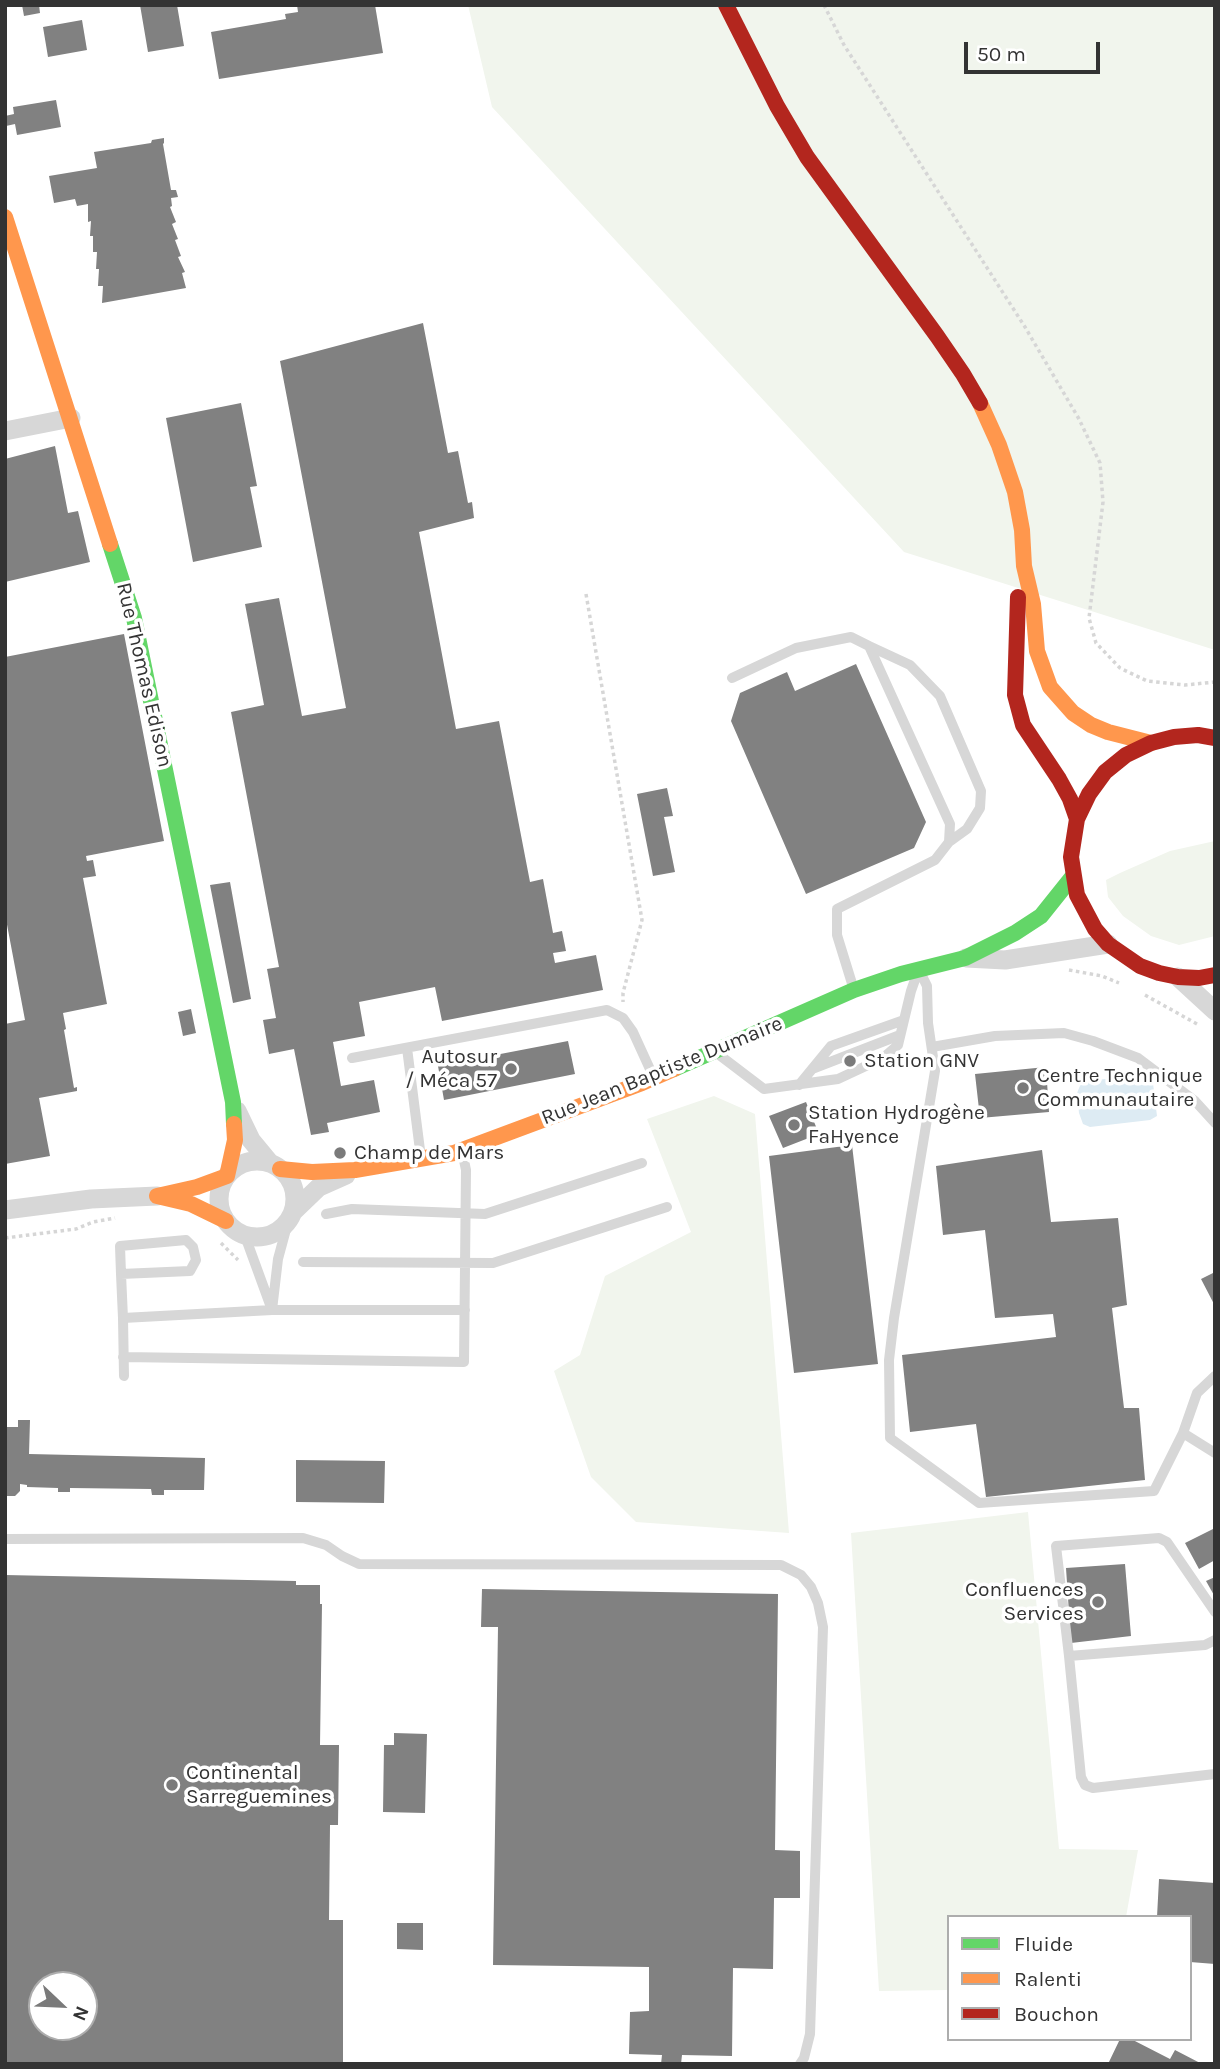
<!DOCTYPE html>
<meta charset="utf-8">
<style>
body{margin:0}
#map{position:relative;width:1220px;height:2069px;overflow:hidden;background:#fff;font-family:Karla,sans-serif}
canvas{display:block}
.frame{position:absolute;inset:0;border:7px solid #333;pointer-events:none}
.legend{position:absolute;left:947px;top:1915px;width:245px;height:126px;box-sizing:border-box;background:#fff;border:2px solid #adadad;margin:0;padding:9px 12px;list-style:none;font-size:21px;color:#333}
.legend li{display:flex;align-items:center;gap:14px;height:35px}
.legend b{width:35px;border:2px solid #adadad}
.north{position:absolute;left:28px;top:1971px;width:70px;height:70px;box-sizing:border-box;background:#fff;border:2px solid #adadad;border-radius:50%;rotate:113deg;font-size:19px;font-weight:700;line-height:28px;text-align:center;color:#333}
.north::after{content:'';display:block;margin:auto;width:24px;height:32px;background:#7a7a7a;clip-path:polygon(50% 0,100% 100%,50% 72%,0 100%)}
.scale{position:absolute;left:964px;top:42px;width:136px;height:32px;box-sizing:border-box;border:4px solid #333;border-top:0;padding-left:9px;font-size:21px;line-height:24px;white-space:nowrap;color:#333;-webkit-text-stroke:5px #fff;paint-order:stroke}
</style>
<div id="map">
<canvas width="1220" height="2069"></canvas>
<div class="frame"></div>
<ul class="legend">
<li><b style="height:9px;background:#63d668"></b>Fluide</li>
<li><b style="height:9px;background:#ff974d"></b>Ralenti</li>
<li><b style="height:9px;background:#b3261e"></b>Bouchon</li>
</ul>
<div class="north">N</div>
<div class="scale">50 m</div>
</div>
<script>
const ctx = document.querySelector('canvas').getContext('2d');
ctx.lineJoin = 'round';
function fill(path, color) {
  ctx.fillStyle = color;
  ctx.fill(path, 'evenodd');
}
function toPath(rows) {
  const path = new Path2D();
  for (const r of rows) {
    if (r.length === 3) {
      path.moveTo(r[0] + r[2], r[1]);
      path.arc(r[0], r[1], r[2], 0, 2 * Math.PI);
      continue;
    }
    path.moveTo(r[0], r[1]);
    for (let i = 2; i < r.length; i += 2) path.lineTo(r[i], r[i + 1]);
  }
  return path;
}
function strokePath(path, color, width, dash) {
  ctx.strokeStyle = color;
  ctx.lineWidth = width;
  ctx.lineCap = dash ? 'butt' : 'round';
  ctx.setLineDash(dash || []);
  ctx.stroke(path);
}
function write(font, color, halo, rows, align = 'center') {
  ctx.font = font + ' Karla,sans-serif';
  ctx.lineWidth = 7;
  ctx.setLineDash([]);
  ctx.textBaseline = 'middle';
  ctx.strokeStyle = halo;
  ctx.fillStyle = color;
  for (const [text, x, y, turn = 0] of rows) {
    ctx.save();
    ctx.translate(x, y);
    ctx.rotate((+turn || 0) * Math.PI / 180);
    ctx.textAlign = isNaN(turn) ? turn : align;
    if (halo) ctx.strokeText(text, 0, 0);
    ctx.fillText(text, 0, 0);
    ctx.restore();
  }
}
const green = toPath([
 [468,5,1215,5,1215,650,904,552,492,107],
 [1215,841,1215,936,1179,945,1151,936,1123,916,1108,897,1106,880,1120,873,1170,851],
 [714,1096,755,1114,789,1533,636,1522,591,1477,554,1371,580,1355,605,1276,691,1232,647,1119],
 [1028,1512,1059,1849,1138,1850,1126,1917,949,1917,949,1990,879,1991,851,1533]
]);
const water = toPath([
 [1152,1075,1157,1116,1150,1120,1090,1127,1083,1124,1079,1113,1077,1093,1082,1081]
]);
const building = toPath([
 [22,5,39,5,40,13,24,16],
 [140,5,177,5,184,46,148,52],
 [297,5,375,5,383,53,219,79,211,32,286,19,285,14,298,12],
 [82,20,87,50,48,57,43,27],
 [56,100,61,127,17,135,15,124,6,126,5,116,14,114,13,107],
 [164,138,164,143,163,144,171,190,176,190,178,197,171,198,172,206,170,207,176,222,172,224,178,239,175,240,181,256,178,257,185,272,182,273,186,288,102,303,103,286,98,286,99,269,96,269,97,252,93,252,93,236,90,236,91,221,88,222,88,204,77,206,75,199,54,203,49,176,97,168,94,152,151,143,152,140],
 [423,323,448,453,458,451,468,503,472,502,474,518,419,532,456,729,499,721,530,882,543,879,553,933,562,931,566,951,553,953,555,963,596,955,603,990,442,1021,435,987,359,1002,365,1036,333,1042,341,1086,374,1080,380,1112,327,1123,329,1132,311,1135,294,1049,269,1054,263,1020,276,1018,267,969,279,967,231,712,264,705,245,604,279,598,302,716,346,708,280,361],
 [241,403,257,486,250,487,262,547,193,562,166,418],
 [55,446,68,513,78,511,90,562,5,582,5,459],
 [124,634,164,841,86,856,87,861,93,860,96,876,83,878,107,1004,63,1013,66,1029,64,1030,74,1088,77,1087,77,1091,39,1098,50,1156,5,1164,5,1024,25,1020,5,914,5,657],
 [856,664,926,822,914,848,806,894,731,721,740,693,787,672,795,691],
 [667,788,673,816,664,817,675,872,653,876,637,794],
 [230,882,251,999,233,1003,210,885],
 [191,1009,196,1033,183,1036,178,1012],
 [568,1041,575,1074,444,1100,438,1066],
 [1046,1067,1049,1112,980,1118,975,1074],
 [806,1102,819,1134,783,1148,769,1116],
 [852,1145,878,1364,794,1373,769,1156],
 [1042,1150,1051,1222,1118,1218,1127,1305,1112,1308,1124,1408,1139,1408,1145,1480,986,1497,976,1424,910,1432,902,1355,1056,1337,1053,1314,995,1318,985,1230,943,1235,936,1166],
 [1215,1272,1215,1306,1201,1279],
 [18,1420,30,1420,29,1454,205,1458,204,1490,164,1490,164,1495,152,1495,151,1489,70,1488,70,1492,58,1492,58,1488,27,1487,27,1485,20,1484,20,1491,15,1496,5,1496,5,1427,18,1427],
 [296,1460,385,1461,384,1503,296,1502],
 [1215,1528,1215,1560,1199,1569,1185,1543],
 [1125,1564,1131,1636,1071,1643,1066,1568],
 [5,1575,296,1581,296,1585,320,1585,320,1604,322,1604,320,1745,339,1745,338,1825,330,1825,329,1920,343,1920,343,2064,5,2064],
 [42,1985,84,1985,84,2027,42,2027],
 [1215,1577,1215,1597,1206,1581],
 [482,1589,778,1594,775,1850,800,1851,800,1898,774,1898,773,1969,733,1968,732,2056,682,2055,681,2064,661,2064,662,2055,629,2054,630,2012,649,2011,649,1967,493,1965,498,1627,481,1627],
 [394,1733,427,1734,425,1813,383,1812,384,1745,394,1745],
 [1159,1879,1215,1883,1215,1964,1190,1962,1190,1917,1157,1917],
 [397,1923,423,1923,423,1950,397,1949],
 [1120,2039,1131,2039,1170,2059,1175,2050,1202,2064,1108,2064]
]);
const path = toPath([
 [824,5,844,45,1025,327,1079,419,1100,463,1103,502,1089,618,1096,643,1120,668,1147,681,1185,685,1215,682],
 [586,594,642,920,623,993,623,1002],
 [1069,970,1102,976,1119,983],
 [1145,995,1197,1024,1199,1023],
 [5,1238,76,1229,93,1222,115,1218],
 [221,1243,238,1260]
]);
const lane = toPath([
 [869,646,910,665,940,696,981,791,980,808,967,829,949,842],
 [732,678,796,648,851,637,869,646,950,824,949,842,935,860,837,909,837,935,854,990],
 [919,970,927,986,928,1023,935,1071,894,1318,889,1360,890,1438,979,1503,1154,1491,1183,1433,1197,1393,1215,1376],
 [932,1047,995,1036,1064,1033,1093,1041,1138,1058,1195,1101,1215,1123],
 [407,1048,421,1158],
 [718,1054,764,1089,838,1079,883,1058,898,1045,911,991,917,974],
 [352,1058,607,1010,623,1018,633,1032,654,1078],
 [812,1069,900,1035],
 [799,1085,831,1046,904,1020],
 [326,1214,352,1209,485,1214,642,1163],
 [245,1236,272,1310,278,1259,288,1222],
 [303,1262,493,1263,667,1207],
 [121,1274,190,1271,196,1260,193,1247,186,1240,120,1246,121,1274,123,1318,272,1310,465,1310],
 [123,1318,124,1376],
 [123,1357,464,1362,466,1170,462,1151],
 [1183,1433,1215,1453],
 [5,1539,303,1538,326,1545,342,1556,359,1564,781,1565,801,1575,811,1587,818,1603,823,1627,810,2034,804,2058,800,2064],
 [1215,1640,1205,1645,1069,1656,1081,1777,1085,1785,1093,1788,1215,1774],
 [1069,1656,1056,1546,1159,1538,1167,1542,1215,1612]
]);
const street = toPath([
 [5,431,71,418],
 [966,958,1005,960,1108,944],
 [1178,977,1215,1011],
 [237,1111,251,1140,270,1163],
 [257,1199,38],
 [5,1210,91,1199,157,1196],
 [293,1212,319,1187,346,1175]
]);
const fast = toPath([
 [110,544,134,618,233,1102,234,1124],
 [674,1069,854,990,901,974,965,958,1015,933,1041,916,1073,876]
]);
const slow = toPath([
 [5,217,110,544],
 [980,403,999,445,1015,492,1022,530,1024,566,1033,604,1037,651,1050,687,1073,713,1091,725,1108,732,1151,743],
 [280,1169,312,1172,355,1170,454,1153,642,1083,674,1069],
 [226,1221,191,1204,157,1196,197,1187,227,1176,235,1140,234,1124]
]);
const jam = toPath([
 [726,5,777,106,807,157,937,336,963,374,980,403],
 [1018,597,1015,695,1023,725,1059,779,1070,799,1077,819],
 [1215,738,1198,735,1174,737,1151,743,1126,755,1105,772,1089,794,1077,819,1071,857,1077,895,1095,929,1108,944,1140,966,1159,973,1178,977,1199,978,1215,975]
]);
const markers = [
 [850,1061,7,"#7a7a7a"],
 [511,1069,7,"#7a7a7a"],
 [1023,1088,7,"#7a7a7a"],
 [794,1125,7,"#7a7a7a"],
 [340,1153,7,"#7a7a7a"],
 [1098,1602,7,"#7a7a7a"],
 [172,1785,7,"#7a7a7a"]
];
const streetNames = [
 ["Rue Thomas Edison",144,675,77],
 ["Rue Jean Baptiste Dumaire",662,1071,-22]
];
const poiNames = [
 ["Autosur",497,1057,"right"],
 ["/ Méca 57",497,1081,"right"],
 ["Station GNV",864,1061],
 ["Centre Technique",1037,1076],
 ["Communautaire",1037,1100],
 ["Station Hydrogène",808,1113],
 ["FaHyence",808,1137],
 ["Champ de Mars",354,1153],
 ["Confluences",1084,1590,"right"],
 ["Services",1084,1614,"right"],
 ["Continental",186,1773],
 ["Sarreguemines",186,1797]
];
fill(green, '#f1f5ed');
fill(water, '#ddebf3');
fill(building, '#818181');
strokePath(path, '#d6d6d6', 3.5, [3.5, 3.5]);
strokePath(lane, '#d7d7d7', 10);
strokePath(street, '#d7d7d7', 19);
strokePath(fast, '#63d668', 16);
strokePath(slow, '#ff974d', 16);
strokePath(jam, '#b3261e', 16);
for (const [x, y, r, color] of markers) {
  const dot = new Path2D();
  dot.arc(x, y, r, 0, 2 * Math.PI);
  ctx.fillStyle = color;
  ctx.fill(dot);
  strokePath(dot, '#fff', 2.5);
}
write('21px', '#333', '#fff', streetNames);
write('21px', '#333', '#fff', poiNames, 'left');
</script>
